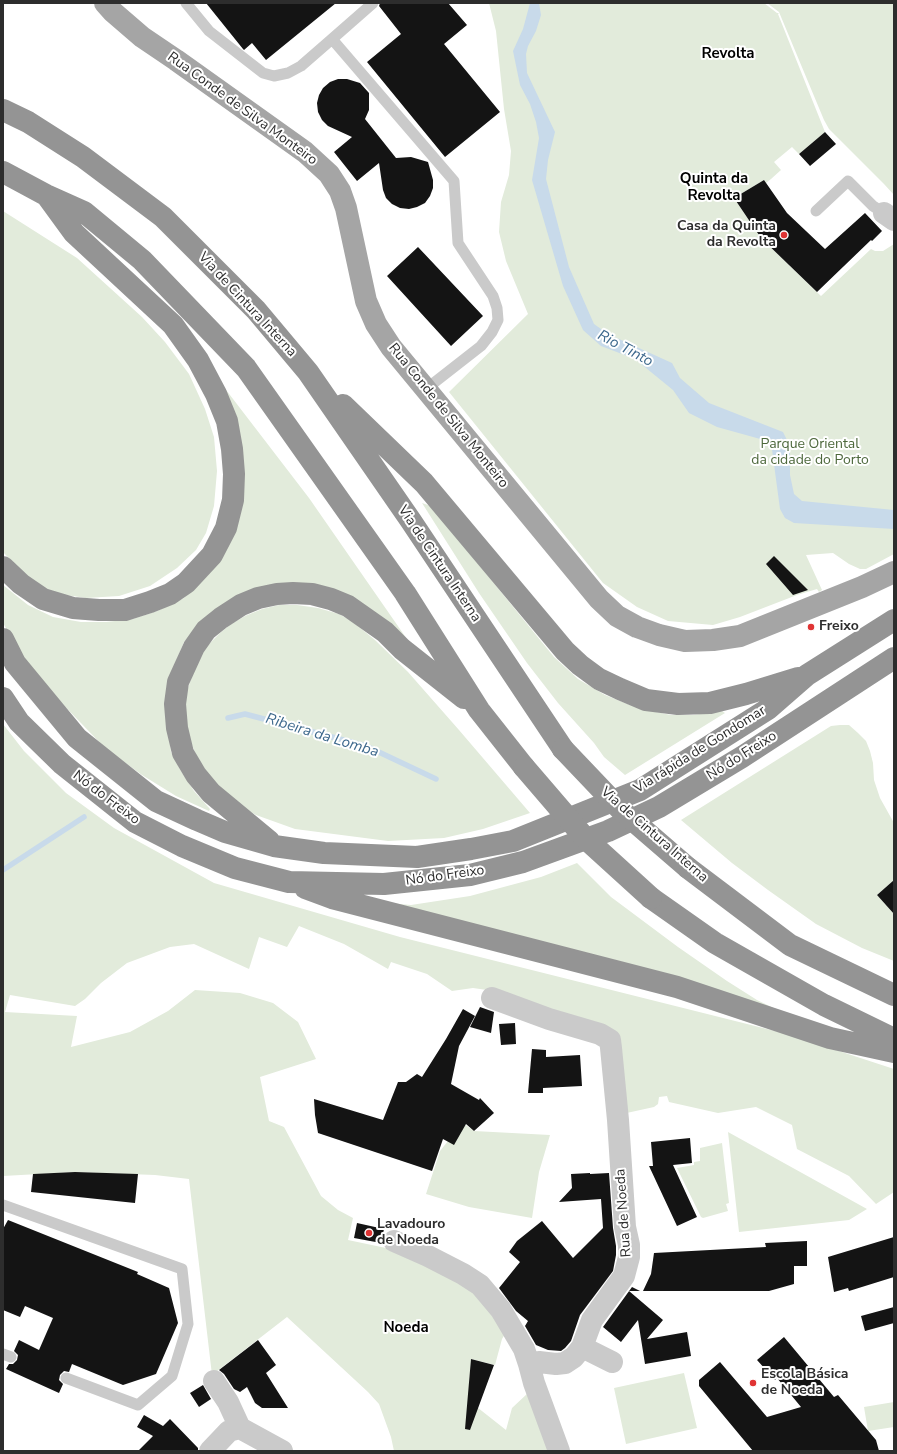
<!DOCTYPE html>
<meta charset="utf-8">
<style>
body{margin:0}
#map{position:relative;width:897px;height:1454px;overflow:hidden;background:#fff;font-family:"Nunito Sans",sans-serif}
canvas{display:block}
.frame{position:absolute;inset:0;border:4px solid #2d2d2d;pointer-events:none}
</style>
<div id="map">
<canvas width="897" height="1454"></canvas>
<div class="frame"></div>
</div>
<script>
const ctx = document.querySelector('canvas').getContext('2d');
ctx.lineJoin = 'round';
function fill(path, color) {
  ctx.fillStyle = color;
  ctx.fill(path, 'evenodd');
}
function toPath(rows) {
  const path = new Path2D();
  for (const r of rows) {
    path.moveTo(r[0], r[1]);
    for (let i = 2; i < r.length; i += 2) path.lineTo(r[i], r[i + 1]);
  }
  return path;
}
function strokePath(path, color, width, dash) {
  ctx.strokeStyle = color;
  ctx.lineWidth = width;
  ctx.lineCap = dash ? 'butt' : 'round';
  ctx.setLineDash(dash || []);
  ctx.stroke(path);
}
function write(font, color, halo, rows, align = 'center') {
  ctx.font = font + ' "Nunito Sans",sans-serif';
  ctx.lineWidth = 4;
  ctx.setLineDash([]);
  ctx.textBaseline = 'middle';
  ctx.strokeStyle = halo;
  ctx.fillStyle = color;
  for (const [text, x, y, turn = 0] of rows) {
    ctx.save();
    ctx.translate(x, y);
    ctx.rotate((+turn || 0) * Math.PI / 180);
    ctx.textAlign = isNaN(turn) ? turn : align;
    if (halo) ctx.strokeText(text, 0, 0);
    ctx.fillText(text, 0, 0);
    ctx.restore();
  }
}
const green = toPath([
 [489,3,764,3,777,13,779,13,778,14,825,132,799,154,792,147,774,162,781,170,771,179,766,183,764,180,734,198,761,238,821,296,871,249,875,251,883,251,894,244,894,554,866,569,860,569,849,564,833,553,806,555,822,590,819,592,817,589,797,595,740,617,713,625,668,621,637,607,603,583,449,392,528,314,506,261,499,232,501,202,509,175,511,151,504,109,496,31],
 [767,3,894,3,894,195,884,184,829,129,824,120,779,12],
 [3,211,77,258,142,317,165,342,189,374,205,409,214,437,217,471,214,506,206,533,196,550,177,568,150,586,119,596,86,598,52,593,26,576,3,552],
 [210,369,309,498,409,642,339,596,211,613,184,642,169,678,166,713,171,752,181,771,194,791,210,809,209,811,176,796,142,775,105,748,53,694,22,656,3,623,3,585,28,605,53,617,81,622,106,622,133,619,157,611,184,598,241,501],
 [422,503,431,506,554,657,578,679,605,695,630,705,651,711,671,715,693,715,722,711,725,713,625,775,604,757,594,743,558,703,527,663,479,593],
 [279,605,297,605,318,608,339,614,353,622,375,640,408,672,459,730,530,813,483,829,444,838,388,841,295,829,256,815,227,798,200,764,189,738,185,715,186,694,197,661,208,645,220,633,231,624,245,616,262,609],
 [3,724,24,751,66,793,114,828,214,883,400,937,787,1034,894,1069,894,1192,876,1204,849,1176,797,1149,792,1125,756,1107,718,1113,669,1102,667,1096,659,1097,658,1104,654,1107,622,1114,615,1039,487,990,473,988,452,991,427,974,391,962,388,969,344,944,299,926,287,947,259,937,249,969,194,944,170,947,127,963,101,983,85,999,75,1006,10,995,5,1012,77,1016,71,1047,130,1032,168,1011,195,990,240,993,273,1003,298,1022,316,1059,260,1077,269,1121,284,1127,321,1196,338,1210,353,1218,348,1240,386,1248,429,1265,470,1284,505,1334,502,1339,495,1365,471,1359,468,1400,506,1430,512,1408,528,1393,554,1451,394,1451,391,1437,379,1404,368,1392,287,1317,212,1375,189,1179,155,1175,75,1172,3,1176],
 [840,725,849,725,858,733,866,741,870,751,873,763,874,780,880,798,894,823,894,880,877,895,894,914,894,961,862,948,816,924,768,890,732,863,681,820,831,726],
 [577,863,611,897,678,947,727,981,757,1000,786,1014,367,901,411,905,470,896,541,877],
 [460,1121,474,1131,550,1135,539,1172,532,1218,469,1207,426,1194,440,1151,448,1141],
 [728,1132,867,1209,849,1220,739,1232],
 [722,1143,729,1203,726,1204,728,1211,703,1218,701,1217,677,1168,694,1165,694,1162,700,1161,700,1148],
 [684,1373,697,1428,626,1444,614,1388],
 [894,1402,894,1427,868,1431,864,1407]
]);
const water = toPath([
 [530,3,539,3,541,15,536,31,528,46,526,54,527,73,555,132,548,160,546,179,569,267,594,324,608,334,672,363,680,378,709,403,783,432,788,442,790,454,790,475,794,494,802,501,894,510,894,529,794,523,785,518,780,509,771,442,717,427,689,413,673,390,635,359,601,346,583,330,563,286,532,180,539,138,536,122,530,104,520,85,513,51,523,29]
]);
const stream = toPath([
 [228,718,245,714,366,746,436,779],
 [3,870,84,817]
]);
const building = toPath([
 [206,3,336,3,266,60,252,43,244,50,243,49],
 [380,3,448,3,467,25,444,44,500,112,445,157,367,62,401,34,379,6],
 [338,79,347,79,360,83,369,93,369,110,365,119,396,158,411,157,428,162,433,180,433,188,430,196,425,203,417,207,409,209,400,208,392,204,386,198,383,190,379,163,357,181,334,152,352,137,328,126,322,120,318,112,317,103,319,95,323,88,330,82],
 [825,132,836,144,810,166,799,154],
 [764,180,787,213,825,249,865,213,882,231,872,241,871,240,817,292,761,238,734,198],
 [418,247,483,316,451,346,387,276],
 [774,556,808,590,793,595,766,564],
 [894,880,894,914,877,895],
 [480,1007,494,1012,491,1033,470,1027],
 [463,1009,475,1016,459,1046,451,1084,479,1100,480,1098,494,1113,474,1131,466,1124,454,1145,443,1139,432,1171,318,1133,315,1115,314,1099,383,1120,398,1082,406,1082,417,1074,422,1077,446,1039],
 [515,1023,516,1044,501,1045,499,1024],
 [532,1049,546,1050,546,1057,580,1055,582,1086,543,1088,543,1093,528,1093],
 [690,1138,692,1163,673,1165,697,1217,677,1226,649,1166,653,1166,651,1142],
 [75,1172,138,1174,135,1203,31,1192,33,1174],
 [590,1173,590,1174,609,1173,613,1228,616,1246,616,1255,613,1271,580,1315,571,1341,565,1348,561,1351,548,1350,536,1345,525,1326,528,1321,516,1311,499,1288,520,1262,509,1252,517,1241,542,1221,573,1258,603,1228,601,1199,559,1202,572,1188,571,1174],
 [8,1220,138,1272,137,1274,169,1288,178,1323,156,1374,123,1385,72,1364,69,1372,64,1371,60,1375,59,1380,63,1384,59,1393,6,1369,9,1364,13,1364,17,1360,18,1355,14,1351,19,1340,39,1350,53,1318,25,1306,20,1317,3,1310,3,1229],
 [357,1223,384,1229,381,1243,354,1238],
 [894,1237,894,1277,849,1291,848,1288,834,1292,828,1257],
 [807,1241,807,1266,794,1266,794,1284,769,1291,643,1291,651,1274,654,1253,766,1247,765,1243],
 [632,1287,640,1291,629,1291,663,1320,647,1339,687,1332,691,1356,645,1364,638,1320,621,1342,603,1327],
 [894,1307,894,1323,865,1331,861,1316],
 [784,1337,834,1397,838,1395,876,1440,879,1451,753,1451,699,1386,699,1380,720,1362,767,1417,801,1407,777,1378,775,1380,757,1360],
 [258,1340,276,1365,266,1373,288,1408,262,1408,255,1403,247,1387,240,1392,234,1389,224,1374,219,1370],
 [471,1359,494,1365,470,1430,465,1429],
 [203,1385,211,1399,199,1407,190,1393],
 [144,1415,163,1426,170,1419,198,1448,198,1451,138,1451,153,1436,137,1427]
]);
const service = toPath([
 [186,3,209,31,263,73,274,76,288,73,301,66,332,39,454,181,458,243,493,296,497,308,498,320,492,332,481,346,426,389],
 [332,39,373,3],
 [816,211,848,181,873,206,884,213],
 [3,1205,182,1269,188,1324,172,1376,138,1405,66,1378],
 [3,1354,11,1357]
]);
const minor = toPath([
 [884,213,894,220],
 [492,998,549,1019,600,1034,610,1040,611,1048,618,1120,625,1227,629,1245,629,1257,624,1276,592,1320,582,1347,574,1357,565,1363,556,1364,539,1362,529,1364,534,1383,559,1451],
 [394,1241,428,1256,463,1274,480,1285,501,1310,524,1349,529,1364],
 [582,1347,612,1362],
 [214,1381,228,1402,240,1428],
 [210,1451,229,1431,240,1428,282,1451]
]);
const primary = toPath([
 [105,3,113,12,142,37,176,60,305,152,329,174,340,191,346,208,366,301,376,324,391,347,599,599,617,616,637,627,659,635,685,641,713,640,740,636,862,587,894,572]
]);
const motorway = toPath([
 [3,110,28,122,83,157,163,217,256,310,308,372,411,521,563,749],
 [3,172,46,195,84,212,142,260,246,368,405,593,479,710,524,767],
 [343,405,424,483,565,651,580,665,599,679,620,689,646,700,678,704,710,703,746,694,798,678],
 [3,567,21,584,43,599,73,608,99,610,125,610,150,602,170,594,186,583,212,555,226,528,233,500,234,474,232,449,227,421,216,394,198,360,173,325,74,233,47,196],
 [3,639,15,663,77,738,156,801,197,820,225,832,274,846,324,853,417,857,471,849,513,841,640,790,768,709,807,675,894,620],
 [3,698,19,722,62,764,135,822,182,846,235,868,289,882,384,884,470,875,523,862,608,831,659,807,742,757,894,658],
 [269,841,211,793,196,775,183,753,177,728,175,704,178,682,194,647,206,630,221,618,241,605,258,598,277,594,293,593,312,594,331,599,348,606,385,632,402,649,464,698],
 [688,868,790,945,894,995],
 [305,888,332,898,677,987,830,1038,894,1052],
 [651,898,715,943,824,1005,894,1039]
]);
const motorwayBridge = toPath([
 [563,749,622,811,688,868],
 [524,767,585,838,651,898]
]);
const markers = [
 [784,235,4,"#e03434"],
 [811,627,4,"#e03434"],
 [369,1233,4,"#e03434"],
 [753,1383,4,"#e03434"]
];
const streetNames = [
 ["Rua Conde de Silva Monteiro",242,109,36],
 ["Via de Cintura Interna",247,305,47],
 ["Rua Conde de Silva Monteiro",448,416,51],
 ["Via de Cintura Interna",439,564,56],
 ["Via rápida de Gondomar",700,750,-32],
 ["Nó do Freixo",742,756,-32],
 ["Nó do Freixo",106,798,37],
 ["Via de Cintura Interna",654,835,41],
 ["Nó do Freixo",445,876,-8],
 ["Rua de Noeda",624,1213,-94]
];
const poiNames = [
 ["Casa da Quinta",776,227,"right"],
 ["da Revolta",776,243,"right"],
 ["Freixo",819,627],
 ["Lavadouro",377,1225],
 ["de Noeda",377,1241],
 ["Escola Básica",761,1375],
 ["de Noeda",761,1391]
];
const parkNames = [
 ["Parque Oriental",810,445],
 ["da cidade do Porto",810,461]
];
const neighbourhoodNames = [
 ["Revolta",728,54],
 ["Quinta da",714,179],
 ["Revolta",714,196],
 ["Noeda",406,1328]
];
const waterNames = [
 ["Rio Tinto",625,349,28],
 ["Ribeira da Lomba",322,736,17]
];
fill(green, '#e2ebdb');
fill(water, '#c8daea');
strokePath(stream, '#c8daea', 5.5);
fill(building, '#141414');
strokePath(service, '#cacaca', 11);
strokePath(minor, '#cacaca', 22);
strokePath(primary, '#a5a5a5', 22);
strokePath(motorway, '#949494', 22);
strokePath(motorwayBridge, '#949494', 22);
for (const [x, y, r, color] of markers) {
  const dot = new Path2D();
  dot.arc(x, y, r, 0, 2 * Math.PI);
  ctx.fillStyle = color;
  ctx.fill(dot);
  strokePath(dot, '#fff', 1.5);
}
write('14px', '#2d2d2d', '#fff', streetNames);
write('bold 14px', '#2d2d2d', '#fff', poiNames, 'left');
write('14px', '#4d683c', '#fff', parkNames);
write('bold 15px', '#000', '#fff', neighbourhoodNames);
write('italic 15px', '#3e698d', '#fff', waterNames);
</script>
